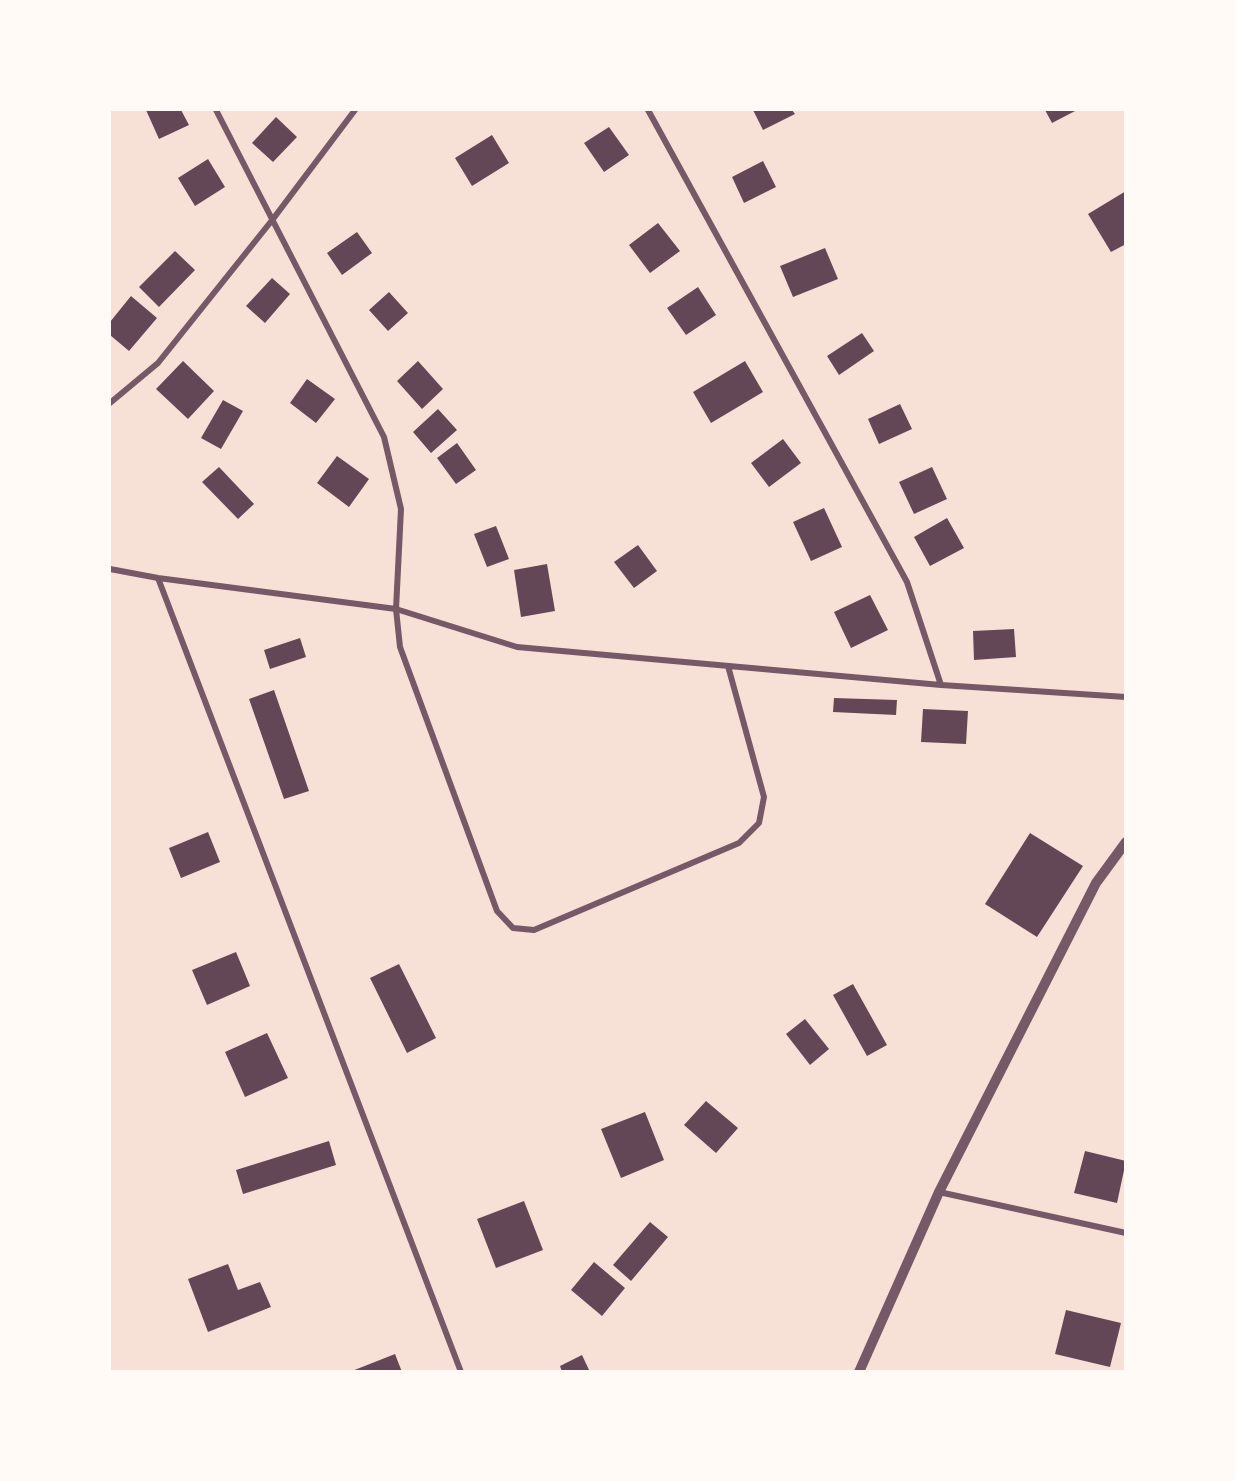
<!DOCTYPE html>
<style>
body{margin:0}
#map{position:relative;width:1235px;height:1481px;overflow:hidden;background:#f7e1d7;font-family:"Alegreya Sans",sans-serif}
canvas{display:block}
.frame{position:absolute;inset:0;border:111px solid #fffaf5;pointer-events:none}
</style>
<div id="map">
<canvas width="1235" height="1481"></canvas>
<div class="frame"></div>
</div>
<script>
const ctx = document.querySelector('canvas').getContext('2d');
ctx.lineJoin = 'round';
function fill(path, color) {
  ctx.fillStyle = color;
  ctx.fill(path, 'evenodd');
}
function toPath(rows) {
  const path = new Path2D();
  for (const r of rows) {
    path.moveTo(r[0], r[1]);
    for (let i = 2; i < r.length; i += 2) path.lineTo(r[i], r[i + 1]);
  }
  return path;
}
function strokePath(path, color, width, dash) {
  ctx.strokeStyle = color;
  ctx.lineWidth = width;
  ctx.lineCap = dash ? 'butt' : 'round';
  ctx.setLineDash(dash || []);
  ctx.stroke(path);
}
const building = toPath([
 [146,110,181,110,189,125,159,139],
 [753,110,792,110,795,114,763,130],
 [1045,110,1077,110,1052,123],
 [276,117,297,137,273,162,252,143],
 [609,127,629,155,604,172,584,143],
 [492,135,509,163,472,186,455,158],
 [208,159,225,187,195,206,178,178],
 [763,161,776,187,744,203,732,177],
 [1126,191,1126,244,1111,252,1088,214],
 [658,223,680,251,650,273,629,245],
 [357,232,372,253,342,275,327,253],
 [825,248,838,279,793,297,780,266],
 [175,251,195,270,159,307,139,287],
 [272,278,290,294,265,323,246,306],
 [698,287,716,315,686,335,667,308],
 [389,292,408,313,388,331,369,310],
 [131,296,157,318,129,351,110,335,110,322],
 [862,333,874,351,839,375,827,356],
 [183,361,214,391,188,419,156,389],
 [418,361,443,389,422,409,397,381],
 [745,361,763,392,711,423,693,392],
 [307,379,335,399,316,423,290,403],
 [223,400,243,411,221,449,201,438],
 [900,404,912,429,879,444,868,419],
 [438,409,457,430,431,453,413,432],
 [783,439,801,463,769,487,751,463],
 [457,443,476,470,456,484,437,458],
 [337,456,369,479,349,507,317,483],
 [219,467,254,504,238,519,202,482],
 [932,467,947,499,914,514,899,482],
 [824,508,842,547,811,561,793,522],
 [947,518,964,548,930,566,914,537],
 [496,526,509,559,487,567,474,534],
 [638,545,657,571,634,588,614,562],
 [547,564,555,611,521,617,514,570],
 [870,595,888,630,851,648,834,612],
 [1014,629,1016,657,974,660,973,631],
 [300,638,306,657,270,669,264,650],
 [274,690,309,791,284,799,249,699],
 [834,698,897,700,896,715,833,712],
 [923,709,968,711,966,744,921,742],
 [208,832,220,862,181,878,169,848],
 [1030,833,1083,866,1037,937,985,904],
 [236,952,250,986,207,1005,192,970],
 [399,964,436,1038,407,1053,370,978],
 [853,984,887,1045,867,1056,833,995],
 [805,1019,829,1049,810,1065,786,1034],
 [267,1033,288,1078,245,1097,225,1052],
 [706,1101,738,1128,716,1153,684,1125],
 [645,1112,664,1160,621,1178,601,1129],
 [329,1141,336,1165,243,1194,236,1170],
 [1085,1151,1126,1161,1117,1203,1074,1193],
 [524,1201,543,1250,496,1268,477,1219],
 [650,1222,668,1237,631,1281,613,1265],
 [594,1262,625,1288,602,1316,571,1290],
 [228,1264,238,1290,260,1282,271,1307,208,1332,188,1279],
 [1066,1310,1121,1323,1110,1367,1055,1354],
 [395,1354,402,1372,352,1372,352,1371],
 [582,1355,590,1372,562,1372,560,1366]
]);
const minor = toPath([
 [216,110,384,437,401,509,396,609,400,647,497,911,513,928,534,930,739,843,759,823,764,797,728,666],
 [648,110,907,582,941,685],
 [110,403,158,363,273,219,355,110],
 [110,569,158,578,396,609,517,647,941,685,1126,697],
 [158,578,461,1372],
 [939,1192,1126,1233]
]);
const tertiary = toPath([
 [859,1372,939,1192,1096,883,1126,842]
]);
fill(building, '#644757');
strokePath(minor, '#755966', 6);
strokePath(tertiary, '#755966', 10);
</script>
